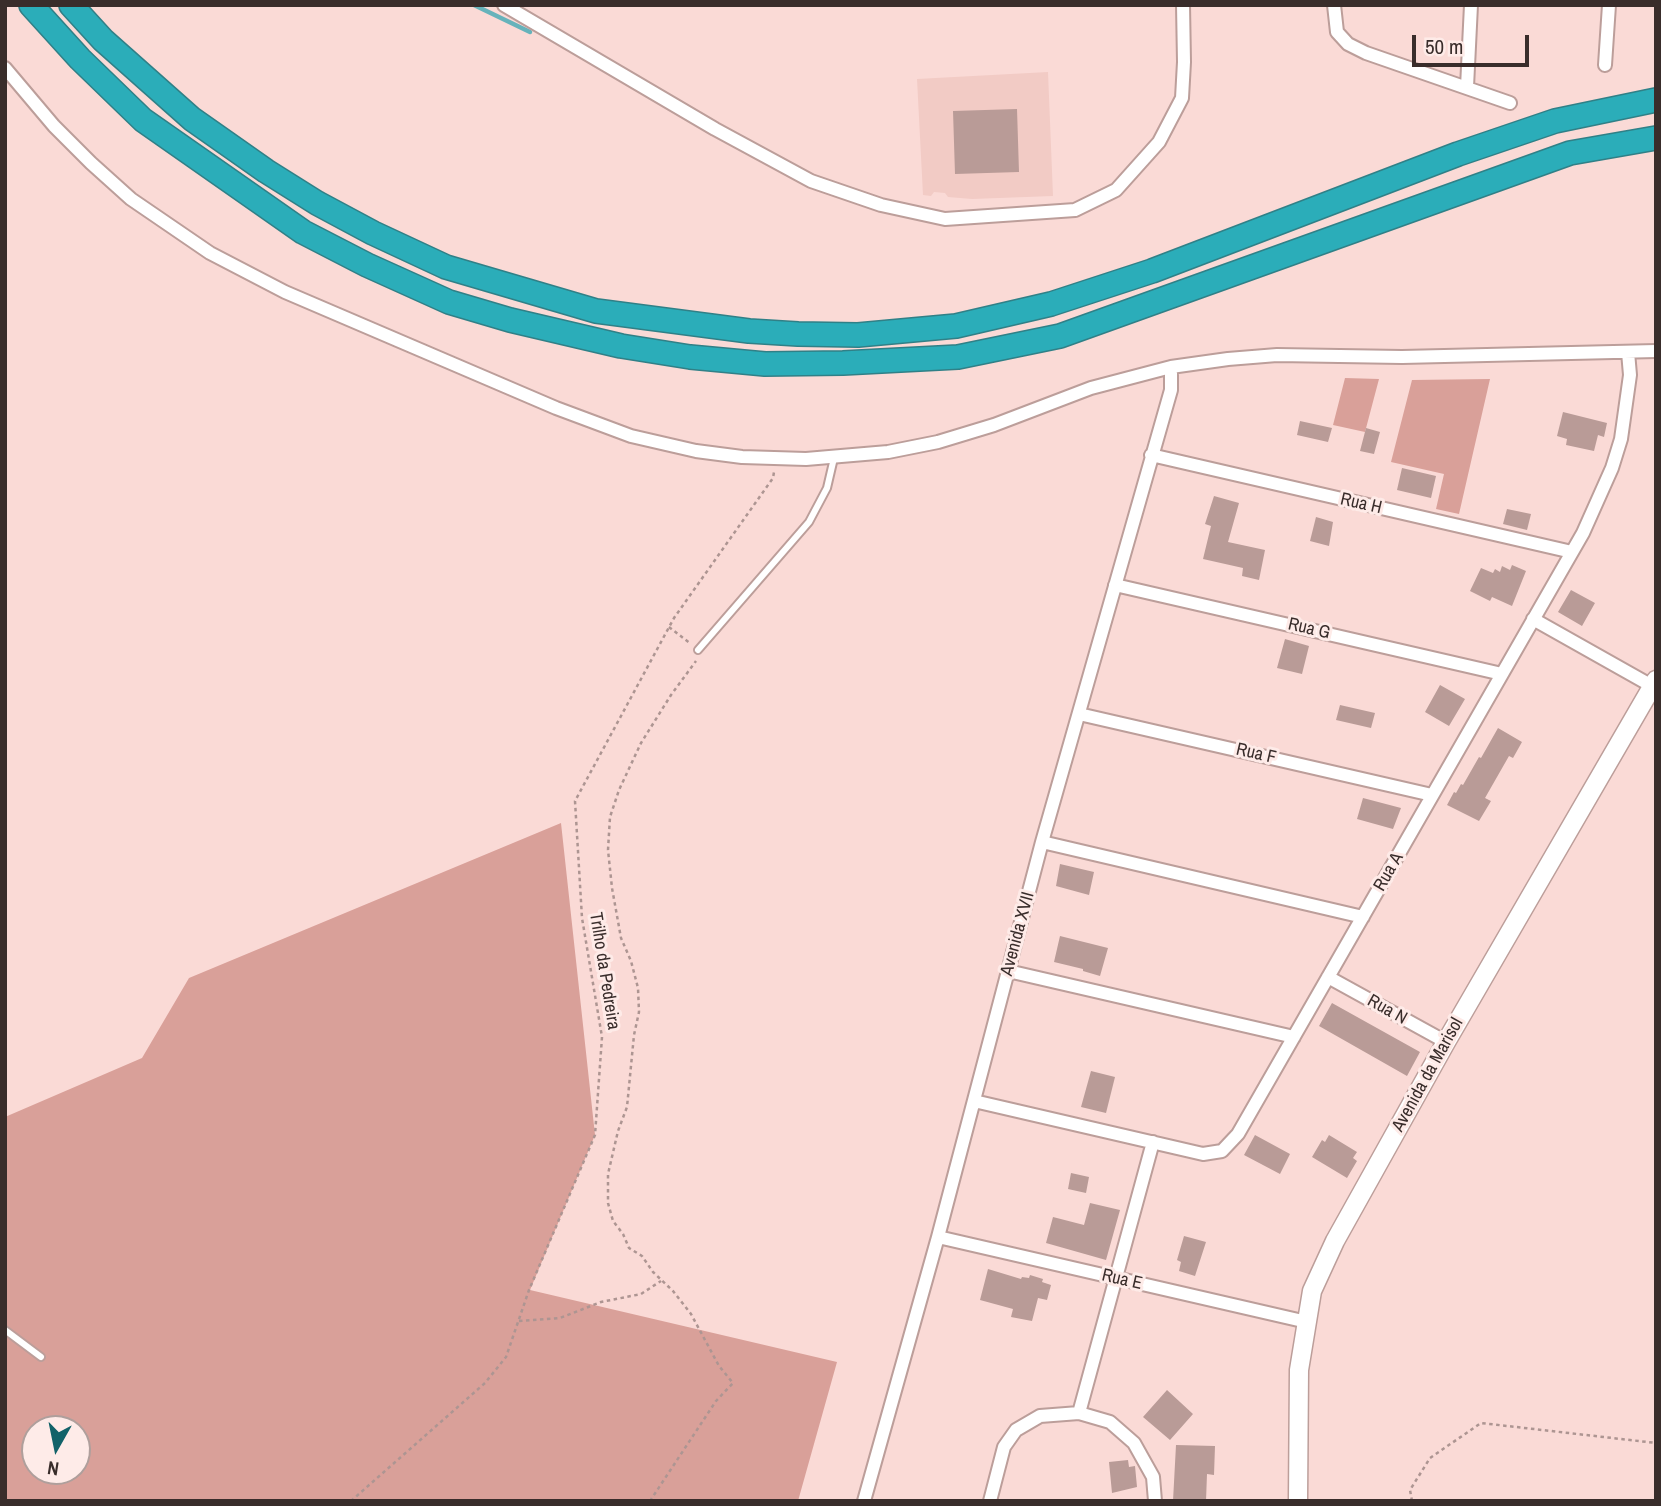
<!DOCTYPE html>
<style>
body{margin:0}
#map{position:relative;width:1661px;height:1506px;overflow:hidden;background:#fadad6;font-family:"Archivo Narrow",sans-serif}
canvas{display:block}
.frame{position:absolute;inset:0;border:7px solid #392d2b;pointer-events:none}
.north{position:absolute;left:21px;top:1415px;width:70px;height:70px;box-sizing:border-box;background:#feebe8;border:2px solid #af9f9c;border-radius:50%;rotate:189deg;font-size:19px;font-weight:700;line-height:28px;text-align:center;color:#392d2b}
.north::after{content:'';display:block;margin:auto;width:24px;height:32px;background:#126269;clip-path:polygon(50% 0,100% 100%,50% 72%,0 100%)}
.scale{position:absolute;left:1412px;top:35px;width:117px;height:32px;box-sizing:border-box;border:4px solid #392d2b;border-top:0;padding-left:9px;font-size:21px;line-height:24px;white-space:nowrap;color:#392d2b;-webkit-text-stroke:5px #feebe8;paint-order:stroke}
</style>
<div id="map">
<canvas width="1661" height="1506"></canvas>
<div class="frame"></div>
<div class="north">N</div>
<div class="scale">50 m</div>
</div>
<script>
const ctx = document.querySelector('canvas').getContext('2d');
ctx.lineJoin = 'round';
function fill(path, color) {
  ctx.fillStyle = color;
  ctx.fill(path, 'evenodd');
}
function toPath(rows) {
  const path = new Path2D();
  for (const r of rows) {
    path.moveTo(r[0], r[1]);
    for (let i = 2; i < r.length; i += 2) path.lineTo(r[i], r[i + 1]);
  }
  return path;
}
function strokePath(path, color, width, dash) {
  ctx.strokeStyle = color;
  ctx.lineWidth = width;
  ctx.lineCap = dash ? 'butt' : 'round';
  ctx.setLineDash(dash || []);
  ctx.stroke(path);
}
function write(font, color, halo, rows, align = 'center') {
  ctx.font = font + ' "Archivo Narrow",sans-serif';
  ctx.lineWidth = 6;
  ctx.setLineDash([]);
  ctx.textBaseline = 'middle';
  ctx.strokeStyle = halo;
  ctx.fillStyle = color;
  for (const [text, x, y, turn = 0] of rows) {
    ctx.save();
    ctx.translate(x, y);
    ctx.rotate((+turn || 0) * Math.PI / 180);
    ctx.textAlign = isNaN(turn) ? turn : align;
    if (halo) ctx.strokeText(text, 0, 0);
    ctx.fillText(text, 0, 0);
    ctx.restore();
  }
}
const built = toPath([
 [1048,72,1053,196,972,199,948,197,945,193,934,192,931,196,923,195,917,79]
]);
const green = toPath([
 [1345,378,1379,379,1365,432,1333,425],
 [1490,379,1459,514,1436,509,1444,474,1391,462,1412,380],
 [561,823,595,1135,530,1290,837,1362,798,1501,5,1501,5,1117,142,1058,189,978],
 [35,1429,77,1429,77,1471,35,1471]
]);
const stream = toPath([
 [474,5,530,32]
]);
const building = toPath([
 [1017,109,1019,172,955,174,953,111],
 [1563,412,1607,423,1604,437,1598,435,1594,451,1566,445,1567,439,1557,436],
 [1300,421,1332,428,1328,442,1297,435],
 [1366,428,1380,432,1374,454,1360,451],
 [1402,468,1436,476,1431,498,1397,490],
 [1214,496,1239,503,1228,542,1265,550,1259,580,1242,576,1243,568,1203,559,1211,526,1205,524],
 [1507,509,1531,514,1527,530,1503,524],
 [1316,517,1333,522,1329,546,1310,541],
 [1512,565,1526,571,1512,606,1492,597,1490,601,1470,591,1481,568,1493,573,1495,569,1500,572,1502,566,1510,570],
 [1571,590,1595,603,1582,626,1558,612],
 [1285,639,1309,646,1302,674,1277,668],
 [1440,685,1465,699,1449,726,1425,712],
 [1340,705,1375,713,1371,728,1336,720],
 [1498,728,1522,742,1513,758,1509,756,1485,798,1491,801,1479,821,1447,805,1454,792,1456,793,1461,784,1463,785,1479,757,1481,758],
 [1363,798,1401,808,1393,829,1357,819],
 [1060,864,1094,872,1089,895,1056,886],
 [1060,936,1108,948,1100,976,1083,971,1083,969,1054,962],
 [1332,1003,1420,1052,1407,1076,1319,1026],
 [1091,1071,1115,1077,1106,1113,1081,1107],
 [1255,1135,1290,1154,1280,1174,1244,1155],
 [1329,1135,1357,1152,1353,1158,1357,1161,1347,1178,1312,1157,1322,1140,1325,1142],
 [1071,1173,1089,1177,1086,1193,1068,1189],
 [1090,1203,1120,1210,1106,1260,1046,1243,1053,1217,1084,1225],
 [1184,1236,1206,1242,1195,1276,1179,1271,1181,1262,1177,1260],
 [988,1269,1021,1279,1022,1277,1029,1278,1030,1275,1043,1279,1042,1282,1051,1285,1047,1300,1038,1298,1032,1321,1011,1317,1013,1309,980,1300],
 [1167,1390,1193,1414,1170,1440,1143,1417],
 [1176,1445,1215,1446,1214,1475,1207,1474,1206,1501,1173,1501],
 [1128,1460,1129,1467,1135,1466,1137,1487,1112,1493,1109,1462]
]);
const path = toPath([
 [669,627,691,644],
 [519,1321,560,1318,601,1302,641,1294,661,1281],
 [351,1501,485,1383,506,1357,529,1290,595,1135,602,1037,582,918,575,801,674,618,773,478,774,472],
 [650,1501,716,1401,733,1383,719,1366,691,1314,673,1291,653,1272,642,1256,629,1248,623,1234,613,1221,608,1203,608,1174,618,1131,627,1107,634,1035,639,1012,638,988,631,961,621,938,612,888,608,850,610,817,619,790,641,743,671,695,696,661],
 [1412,1501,1410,1490,1430,1458,1481,1423,1656,1443]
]);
const lane = toPath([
 [698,650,809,522,827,488,834,458],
 [5,1330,41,1357]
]);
const street = toPath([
 [504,5,715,129,811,181,881,205,945,219,1075,210,1116,190,1159,142,1182,98,1184,62,1183,5],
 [1334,5,1337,32,1348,44,1366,53,1510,103],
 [1605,65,1609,5],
 [5,68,54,126,91,163,131,199,210,253,285,292,556,408,631,436,696,451,742,457,806,459,888,452,938,442,994,425,1091,388,1171,367,1228,359,1277,355,1402,357,1656,351],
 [1467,87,1471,5],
 [1151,455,1572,552],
 [1115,585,1502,674],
 [1533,619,1652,686],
 [1079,714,1432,795],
 [1042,842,1363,917],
 [1008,971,1294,1037],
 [1328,977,1446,1042],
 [974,1101,1203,1154,1222,1151,1238,1134,1583,533,1612,468,1621,439,1630,375,1628,352],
 [938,1237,1307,1322],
 [1079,1413,1153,1142],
 [864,1501,938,1237,1042,842,1171,390,1171,367],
 [990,1501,1004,1447,1016,1430,1040,1416,1079,1413,1110,1422,1134,1443,1153,1477,1155,1501]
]);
const secondary = toPath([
 [1298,1501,1299,1370,1312,1291,1335,1241,1446,1042,1656,680]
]);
const highway = toPath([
 [31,5,80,59,143,120,303,232,367,265,449,302,510,320,621,346,690,357,765,364,843,363,958,357,1060,336,1570,153,1656,138],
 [71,5,103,40,192,119,266,171,317,203,373,233,446,267,596,311,749,331,798,334,858,335,956,326,1051,304,1152,271,1458,154,1555,121,1656,100]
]);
const streetNames = [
 ["Rua H",1361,504,13],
 ["Rua G",1309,629,13],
 ["Rua F",1256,754,13],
 ["Rua A",1389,872,-60],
 ["Avenida XVII",1018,934,-75],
 ["Trilho da Pedreira",604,971,81],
 ["Rua N",1387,1010,29],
 ["Avenida da Marisol",1428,1075,-61],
 ["Rua E",1122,1280,13]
];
fill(built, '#f2cbc5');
fill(green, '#d9a099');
strokePath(stream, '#66b3bb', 4.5);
fill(building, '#b99b97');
strokePath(lane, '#bc9e9a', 10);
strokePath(street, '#bc9e9a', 16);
strokePath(secondary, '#bc9e9a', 21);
strokePath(highway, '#308087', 26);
strokePath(path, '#ad9592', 2.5, [3.5, 3.5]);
strokePath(lane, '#fff', 6);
strokePath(street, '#fff', 12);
strokePath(secondary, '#fff', 18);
strokePath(highway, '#2badb9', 23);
write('18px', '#392d2b', '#feebe8', streetNames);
</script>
